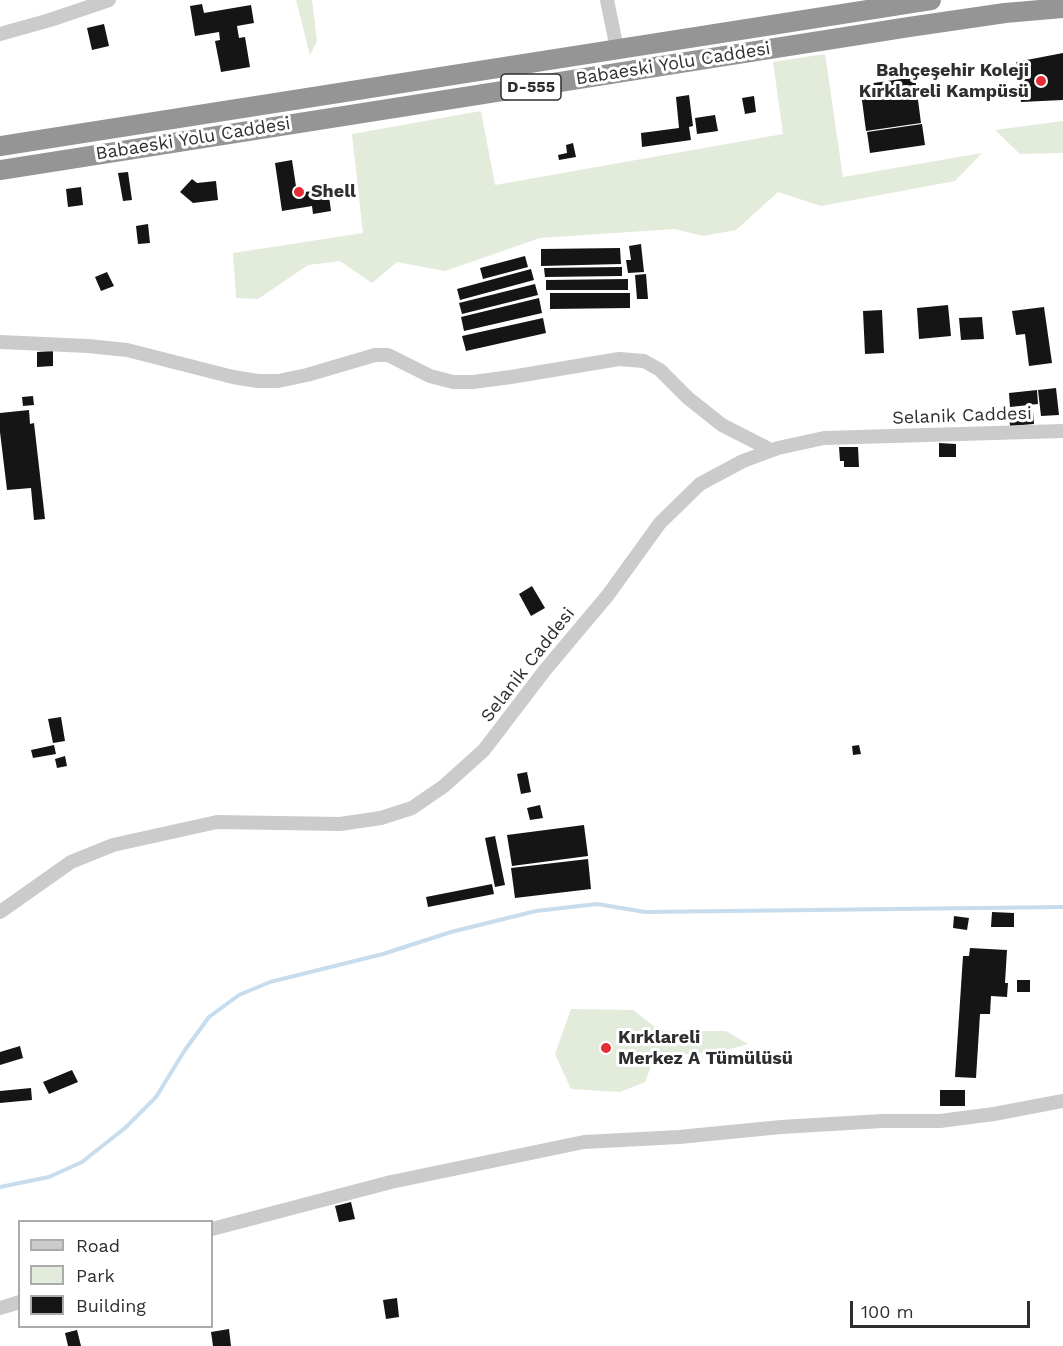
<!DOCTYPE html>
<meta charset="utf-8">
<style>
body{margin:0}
#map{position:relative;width:1063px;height:1346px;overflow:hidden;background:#fff;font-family:"Work Sans",sans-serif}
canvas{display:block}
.legend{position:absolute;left:18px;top:1220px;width:195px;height:108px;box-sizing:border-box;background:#fff;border:2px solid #ababab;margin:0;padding:8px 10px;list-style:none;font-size:18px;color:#2e2e2e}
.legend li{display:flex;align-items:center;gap:12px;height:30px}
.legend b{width:30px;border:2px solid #ababab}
.scale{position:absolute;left:850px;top:1301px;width:180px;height:27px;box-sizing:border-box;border:3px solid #2e2e2e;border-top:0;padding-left:8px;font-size:18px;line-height:21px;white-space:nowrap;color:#2e2e2e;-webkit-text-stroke:4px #fff;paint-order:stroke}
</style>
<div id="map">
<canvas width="1063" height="1346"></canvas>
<ul class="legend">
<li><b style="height:8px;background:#cbcbcb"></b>Road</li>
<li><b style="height:16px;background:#e3ebdb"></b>Park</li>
<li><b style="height:16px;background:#151515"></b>Building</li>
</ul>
<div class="scale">100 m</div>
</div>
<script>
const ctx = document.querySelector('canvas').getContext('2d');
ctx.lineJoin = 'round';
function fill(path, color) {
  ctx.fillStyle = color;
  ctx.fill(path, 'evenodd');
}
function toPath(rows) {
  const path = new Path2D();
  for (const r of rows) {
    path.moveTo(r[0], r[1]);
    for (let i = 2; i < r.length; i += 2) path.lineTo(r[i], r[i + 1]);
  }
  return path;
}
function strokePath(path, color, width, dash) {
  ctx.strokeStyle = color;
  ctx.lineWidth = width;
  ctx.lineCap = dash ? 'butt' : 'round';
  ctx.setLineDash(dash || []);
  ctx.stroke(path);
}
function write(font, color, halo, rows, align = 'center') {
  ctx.font = font + ' "Work Sans",sans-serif';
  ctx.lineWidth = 6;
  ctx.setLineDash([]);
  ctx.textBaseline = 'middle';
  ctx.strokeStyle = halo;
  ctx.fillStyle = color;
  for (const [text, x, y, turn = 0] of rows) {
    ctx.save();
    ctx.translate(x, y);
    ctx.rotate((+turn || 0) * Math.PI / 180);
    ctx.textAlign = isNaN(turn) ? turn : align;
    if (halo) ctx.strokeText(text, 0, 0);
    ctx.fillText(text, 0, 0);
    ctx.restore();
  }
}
const green = toPath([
 [296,0,312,0,317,41,310,55],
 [825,54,843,177,982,153,955,181,821,206,778,192,736,230,703,236,675,229,540,238,445,271,397,262,372,283,340,261,308,265,258,299,236,298,233,253,363,233,352,134,481,111,495,185,783,134,773,62],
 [1063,121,1063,153,1020,154,995,130],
 [571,1009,633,1010,660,1031,726,1031,748,1044,719,1052,655,1056,645,1082,620,1092,571,1089,555,1054]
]);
const stream = toPath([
 [0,1187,49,1177,82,1162,125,1128,156,1097,185,1050,209,1017,239,995,270,982,383,954,451,932,536,911,597,904,645,912,1063,907]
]);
const building = toPath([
 [202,4,204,13,251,5,254,23,237,26,239,38,245,37,250,67,221,72,215,41,220,40,219,32,195,36,190,6],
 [104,24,109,46,92,50,87,28],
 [1063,53,1063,100,1021,102,1016,62],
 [915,77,921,123,866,131,860,85],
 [689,95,693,126,689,127,691,140,642,147,641,133,679,128,676,97],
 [754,96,756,112,745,114,742,98],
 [715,115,718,131,697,134,695,118],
 [922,124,925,145,870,153,867,132],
 [573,143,576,157,559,160,558,155,567,153,566,145],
 [292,160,297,193,328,189,331,211,313,214,312,206,282,211,275,163],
 [128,172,132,200,123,201,118,173],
 [192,179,197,183,216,181,218,200,193,203,180,192],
 [81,187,83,205,68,207,66,189],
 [148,224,150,243,138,244,136,226],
 [641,244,644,272,628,273,626,260,631,260,629,246],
 [620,248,621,264,541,266,541,249],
 [525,256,528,267,483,279,480,268],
 [622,267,622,276,545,277,544,268],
 [531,269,534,280,460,300,457,289],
 [107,272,114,286,101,291,95,277],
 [646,274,648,299,637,299,635,275],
 [628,279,628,290,546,290,546,280],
 [535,284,538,295,462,314,459,303],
 [550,293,630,293,630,308,550,309],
 [539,298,542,313,464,331,461,317],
 [948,305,951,336,919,339,917,308],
 [1044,307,1052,363,1029,366,1025,334,1016,335,1012,311],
 [882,310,884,353,865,354,863,311],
 [982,317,984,339,961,340,959,318],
 [543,318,546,333,466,351,462,336],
 [53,351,53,366,37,367,37,352],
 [1056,388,1059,415,1041,416,1038,390],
 [1037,390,1038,404,1010,407,1009,393],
 [33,396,34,405,23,406,22,397],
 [29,410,30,424,34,423,45,519,34,520,31,488,7,490,0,432,0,413],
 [1033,411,1034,424,1010,426,1009,414],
 [939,443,956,444,956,457,939,457],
 [839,447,858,447,859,467,844,467,844,461,840,461],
 [532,586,545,608,531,616,519,594],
 [61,717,65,741,53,743,48,719],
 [54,745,56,754,33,758,31,750],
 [859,745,861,754,853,755,852,746],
 [65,756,67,766,57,768,55,759],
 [527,772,531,792,521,794,517,774],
 [540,805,543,818,530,820,527,808],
 [584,825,588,856,512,866,507,835],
 [495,836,505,885,495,887,485,838],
 [588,859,591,889,515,898,511,868],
 [492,884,494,894,428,907,426,897],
 [992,912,1014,913,1014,927,991,927],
 [954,916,969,918,967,930,953,928],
 [970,948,1007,950,1005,983,1008,983,1007,997,991,996,990,1014,980,1014,976,1078,955,1077,963,956,969,956],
 [1017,980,1030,980,1030,992,1017,992],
 [20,1046,23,1058,0,1065,0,1052],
 [72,1070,78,1082,49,1094,43,1082],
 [31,1088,32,1100,0,1103,0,1091],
 [940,1090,965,1090,965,1106,940,1106],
 [351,1202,355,1219,339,1222,335,1206],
 [397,1298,399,1317,386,1319,383,1300],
 [229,1329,231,1346,213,1346,211,1332],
 [77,1330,81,1346,68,1346,65,1333]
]);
const minor = toPath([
 [607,0,617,49],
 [0,34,50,20,109,0],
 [0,342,88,346,127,350,233,377,258,381,278,381,307,375,375,355,388,355,430,376,453,382,473,382,511,377,619,359,644,361,660,370,688,398,722,425,771,450],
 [0,912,71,862,113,845,217,822,340,824,381,818,412,808,444,786,484,750,545,670,608,595,660,523,700,484,743,461,778,448,824,438,1063,431],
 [212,1229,391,1182,584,1142,679,1137,781,1127,882,1121,940,1121,994,1114,1063,1101],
 [0,1308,20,1302]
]);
const highway = toPath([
 [0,146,931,0],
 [0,170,909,27,1005,13,1063,8]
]);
const markers = [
 [1041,81,6,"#e62e36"],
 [299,192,6,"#e62e36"],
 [606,1048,6,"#e62e36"]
];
const shields = [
 [531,87,60]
];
const shieldNames = [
 ["D-555",531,87]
];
const streetNames = [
 ["Babaeski Yolu Caddesi",673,64,-9],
 ["Babaeski Yolu Caddesi",193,139,-9],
 ["Selanik Caddesi",962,416,-2],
 ["Selanik Caddesi",528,665,-52]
];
const poiNames = [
 ["Bahçeşehir Koleji",1029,71,"right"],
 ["Kırklareli Kampüsü",1029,92,"right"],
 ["Shell",311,192],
 ["Kırklareli",618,1038],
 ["Merkez A Tümülüsü",618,1059]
];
fill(green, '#e3ebdb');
strokePath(stream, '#c7dcec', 4);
fill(building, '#151515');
strokePath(minor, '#cbcbcb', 14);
strokePath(highway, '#959595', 20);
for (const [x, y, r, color] of markers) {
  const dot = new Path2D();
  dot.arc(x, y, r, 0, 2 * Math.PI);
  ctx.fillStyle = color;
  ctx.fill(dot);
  strokePath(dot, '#fff', 2);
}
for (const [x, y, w] of shields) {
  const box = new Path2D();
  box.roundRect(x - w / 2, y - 13, w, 26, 4.5);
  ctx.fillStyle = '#fff';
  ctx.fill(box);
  strokePath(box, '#2e2e2e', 1.5);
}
write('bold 16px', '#2e2e2e', null, shieldNames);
write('18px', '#2e2e2e', '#fff', streetNames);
write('bold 18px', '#2e2e2e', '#fff', poiNames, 'left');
</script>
